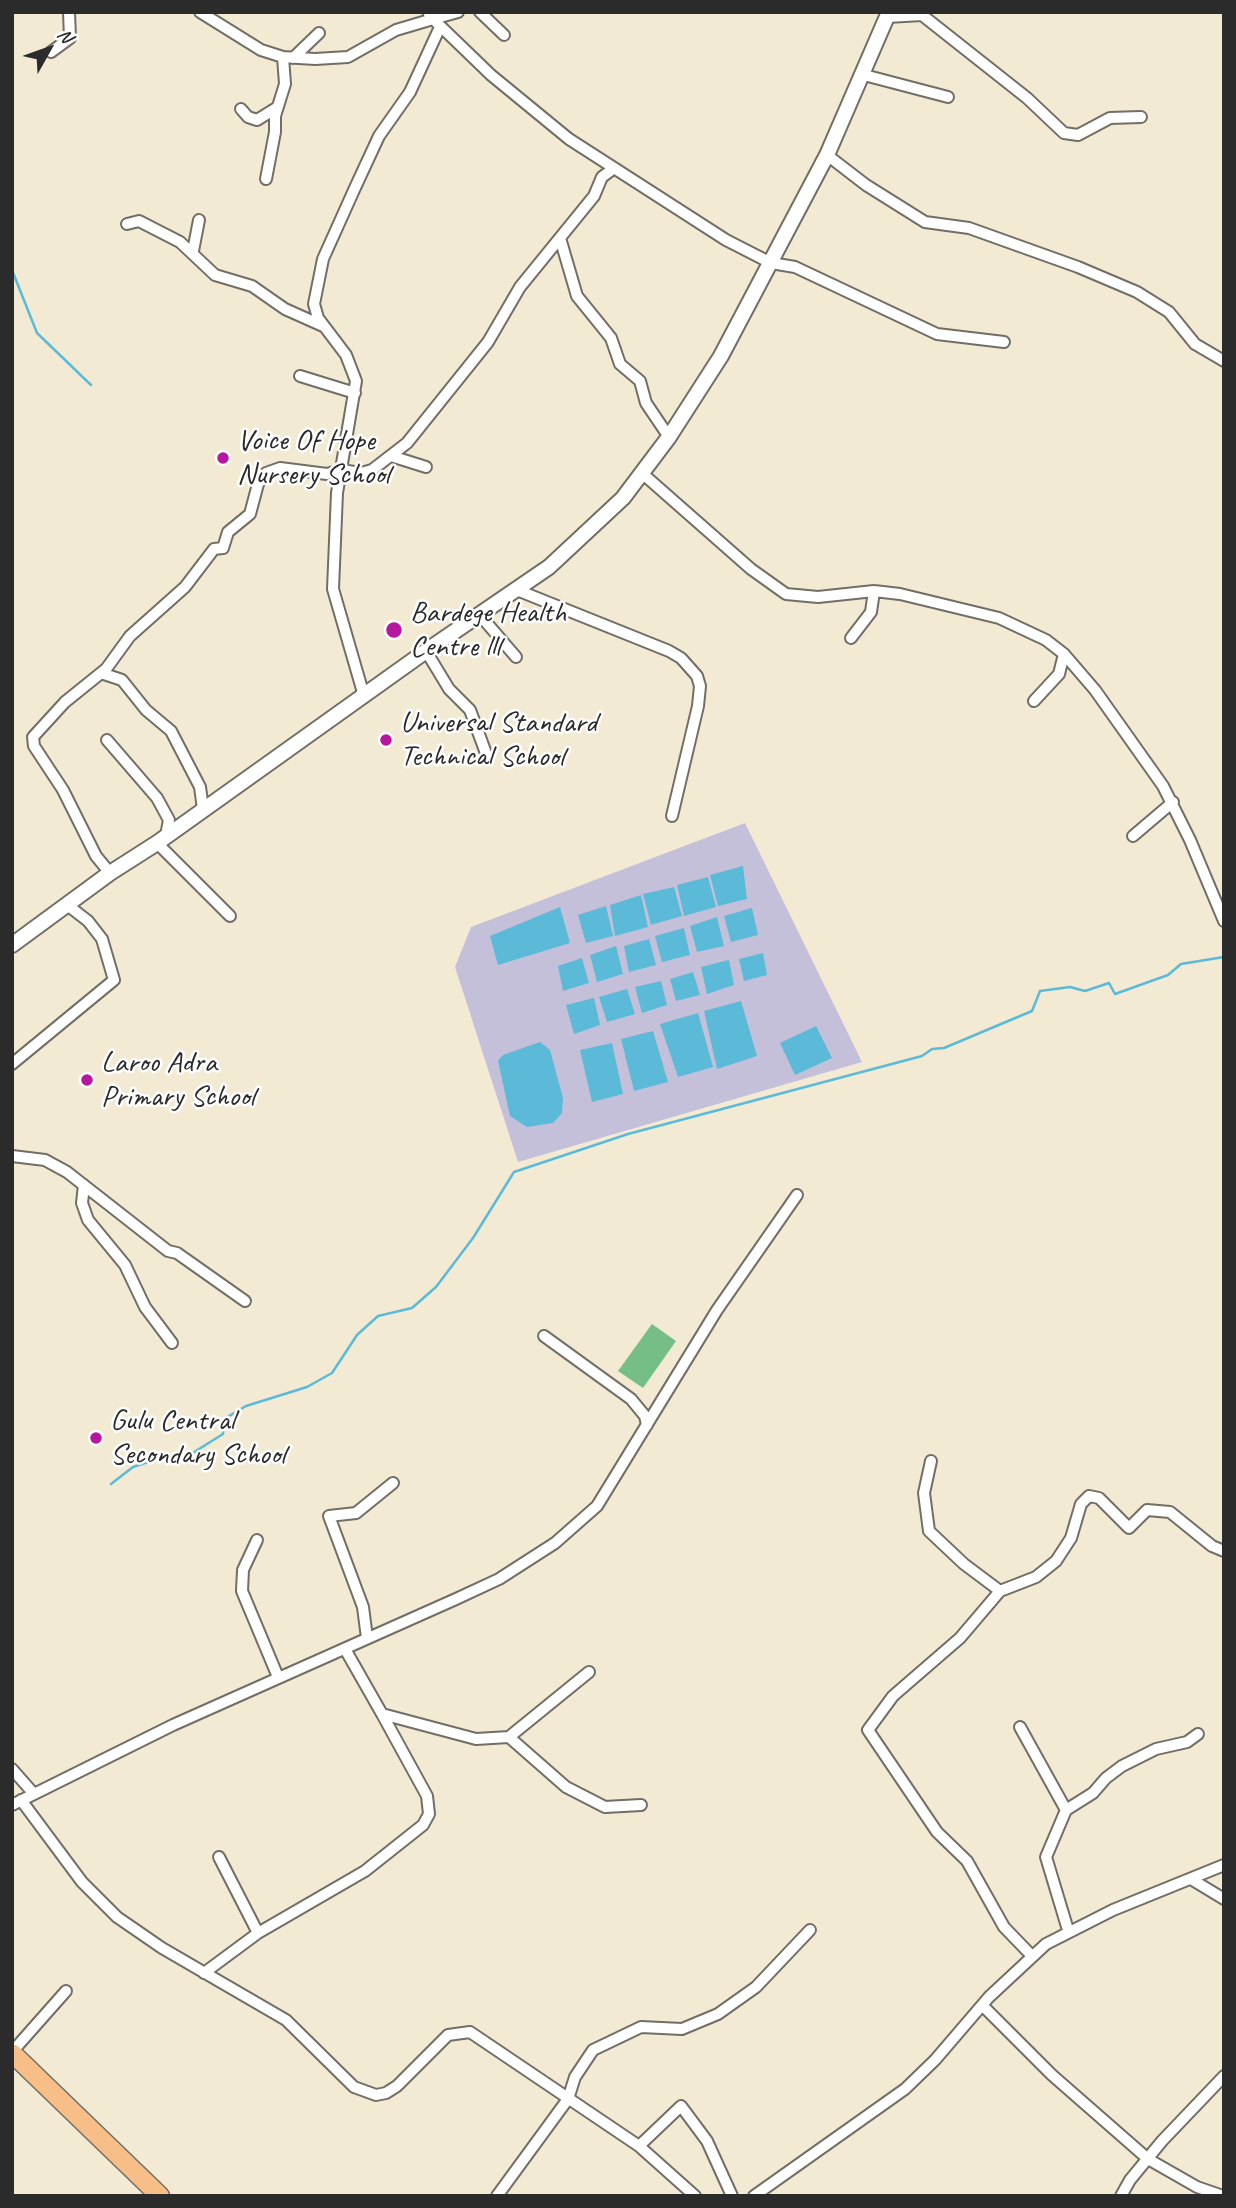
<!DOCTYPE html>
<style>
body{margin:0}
#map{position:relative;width:1236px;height:2208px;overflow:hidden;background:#f3ead4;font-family:Caveat,sans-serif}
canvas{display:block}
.frame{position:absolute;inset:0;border:14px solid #2b2b2b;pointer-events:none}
.north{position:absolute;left:14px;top:14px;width:70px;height:70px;-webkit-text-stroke:5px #fff;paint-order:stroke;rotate:50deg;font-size:19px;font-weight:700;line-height:28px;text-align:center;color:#2b2b2b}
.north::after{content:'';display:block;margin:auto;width:24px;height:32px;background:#2b2b2b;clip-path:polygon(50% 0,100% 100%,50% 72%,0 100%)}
</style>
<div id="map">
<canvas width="1236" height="2208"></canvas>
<div class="frame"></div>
<div class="north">N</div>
</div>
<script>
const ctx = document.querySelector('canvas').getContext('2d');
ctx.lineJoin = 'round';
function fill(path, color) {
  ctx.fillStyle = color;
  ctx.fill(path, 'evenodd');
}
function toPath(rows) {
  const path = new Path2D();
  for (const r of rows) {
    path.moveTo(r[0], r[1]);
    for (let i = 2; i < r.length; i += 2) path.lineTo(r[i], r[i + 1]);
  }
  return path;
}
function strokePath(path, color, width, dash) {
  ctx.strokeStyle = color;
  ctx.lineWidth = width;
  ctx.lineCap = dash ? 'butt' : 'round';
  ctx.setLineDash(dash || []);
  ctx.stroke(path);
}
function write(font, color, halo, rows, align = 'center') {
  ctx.font = font + ' Caveat,sans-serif';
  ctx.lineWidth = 5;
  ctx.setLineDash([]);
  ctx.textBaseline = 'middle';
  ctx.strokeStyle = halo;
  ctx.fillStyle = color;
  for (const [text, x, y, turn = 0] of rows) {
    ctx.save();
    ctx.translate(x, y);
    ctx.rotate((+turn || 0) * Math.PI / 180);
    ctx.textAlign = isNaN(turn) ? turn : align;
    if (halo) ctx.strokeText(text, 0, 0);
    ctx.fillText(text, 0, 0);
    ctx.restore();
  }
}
const industrial = toPath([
 [745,823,862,1062,518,1162,455,967,471,927]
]);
const forest = toPath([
 [652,1324,676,1341,643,1388,618,1371]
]);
const water = toPath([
 [743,866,747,899,718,906,710,875],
 [708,877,716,907,684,916,677,885],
 [674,887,682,916,651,925,643,894],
 [641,895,648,927,615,936,610,905],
 [606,906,613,936,586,943,578,915],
 [560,907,570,943,498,965,490,936],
 [752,908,758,935,731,942,724,916],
 [717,917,724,946,697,952,690,926],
 [684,928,690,955,662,962,655,936],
 [649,939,656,965,629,972,624,946],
 [616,946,623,974,597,982,590,955],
 [763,953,767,975,744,981,739,959],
 [582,958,589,983,563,991,558,966],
 [729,960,734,985,707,994,701,967],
 [693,972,700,995,676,1001,670,979],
 [661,981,667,1005,642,1013,635,987],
 [627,989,635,1014,607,1022,599,997],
 [594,998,600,1025,574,1034,566,1005],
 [741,1001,757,1056,717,1069,704,1011],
 [698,1013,713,1067,678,1077,660,1024],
 [816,1026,832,1058,795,1075,780,1043],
 [653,1031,668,1082,634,1091,621,1039],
 [540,1042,550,1050,563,1098,562,1113,553,1123,527,1127,510,1116,498,1061,503,1055],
 [612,1043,623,1094,592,1102,580,1050]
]);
const stream = toPath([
 [12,270,37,333,91,385],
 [111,1484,133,1467,166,1456,191,1454,223,1434,224,1419,246,1406,307,1387,332,1373,357,1335,378,1316,412,1308,436,1287,473,1238,514,1172,628,1134,922,1056,932,1049,944,1048,1032,1011,1040,991,1070,987,1085,991,1109,983,1115,994,1168,975,1181,964,1224,957]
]);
const minor = toPath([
 [200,12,261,50,283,57,315,59,348,57,396,30,433,19,491,75,569,139,726,240,771,263,795,267,937,334,1004,342],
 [480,12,504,35],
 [429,14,433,19,458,12],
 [887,17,922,15,1027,98,1064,133,1078,135,1110,118,1141,117],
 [51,52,70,38,69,12],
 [293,58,319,33],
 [864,75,948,97],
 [241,109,248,117,257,120,278,107],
 [827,155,866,185,925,222,969,228,1078,267,1137,292,1169,312,1195,344,1224,361],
 [266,179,275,132,275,116,285,84,283,57],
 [127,224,139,221,180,242,215,275,252,286,285,309,323,326],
 [560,238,577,296,611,338,620,364,640,381,646,403,669,437],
 [193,251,199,220],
 [300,376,355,393],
 [391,456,426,467],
 [643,474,751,569,786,594,818,597,874,591,900,594,999,618,1046,640,1064,654,1095,690,1163,786,1190,840,1224,921],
 [517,590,669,651,681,658,697,676,700,686,698,706,672,816],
 [479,614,516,657],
 [851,638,871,612,874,591],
 [426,651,449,689,470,710,487,756],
 [101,673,122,680,146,710,171,731,200,787,203,809],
 [364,696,333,589,337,493,356,381,346,355,318,318,314,304,323,259,354,190,379,136,410,92,440,27],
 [1034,701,1059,674,1064,654],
 [107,740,157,798,169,820,166,836],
 [1133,836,1173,802],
 [157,843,230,916],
 [110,873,96,856,63,790,34,746,33,737,65,702,106,669,130,636,185,587,214,549,223,548,228,532,250,514,258,484,266,473,280,468,327,474,341,470,361,473,372,470,407,443,488,342,520,287,594,196,602,177,613,169],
 [12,1064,114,980,102,939,88,921,66,904],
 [12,1156,45,1160,67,1172,168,1251,177,1253,245,1301],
 [84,1185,82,1203,88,1220,125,1265,145,1307,172,1343],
 [544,1336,631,1399,645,1416,647,1425],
 [931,1461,924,1493,929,1531,964,1564,1000,1591,960,1638,893,1696,868,1730,937,1832,967,1861,1004,1927,1032,1956],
 [257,1540,243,1570,242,1591,278,1677],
 [1000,1591,1036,1577,1056,1561,1071,1538,1081,1504,1089,1496,1099,1498,1129,1528,1147,1510,1170,1512,1212,1546,1224,1551],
 [367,1638,363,1607,329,1516,356,1513,393,1483],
 [345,1649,382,1714,476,1739,509,1737,589,1672],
 [1020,1727,1066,1810,1046,1857,1068,1930],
 [509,1737,566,1787,605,1807,641,1805],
 [12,1769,34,1794],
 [21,1800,82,1882,117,1917,162,1948,286,2020,354,2087,376,2095,386,2093,397,2086,448,2035,470,2032,639,2146,695,2196],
 [12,1805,173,1725,456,1599,499,1579,555,1543,597,1506,717,1310,797,1195],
 [1066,1810,1093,1793,1106,1778,1122,1766,1156,1749,1187,1742,1198,1734],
 [219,1857,258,1933],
 [1191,1879,1224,1899],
 [204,1973,258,1933,365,1871,423,1825,429,1814,427,1796,382,1714],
 [983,2006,1052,2075,1148,2159,1197,2187,1223,2196],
 [12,2052,66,1991],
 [639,2146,681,2106,707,2141,732,2196],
 [497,2196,568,2099,575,2077,593,2050,641,2027,682,2029,718,2014,756,1987,810,1930],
 [754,2196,905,2089,935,2060,989,1997,1046,1944,1113,1910,1224,1865],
 [1121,2196,1130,2180,1162,2141,1224,2076]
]);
const tertiary = toPath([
 [12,945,110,873,157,843,426,651,549,567,623,498,669,437,721,356,827,155,889,12]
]);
const primary = toPath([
 [12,2053,160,2196]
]);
const markers = [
 [223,458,7,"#b5179e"],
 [394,630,9,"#b5179e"],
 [386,740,7,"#b5179e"],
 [87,1080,7,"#b5179e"],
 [96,1438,7,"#b5179e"]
];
const poiNames = [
 ["Voice Of Hope",237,441],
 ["Nursery School",237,475],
 ["Bardege Health",410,613],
 ["Centre lll",410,647],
 ["Universal Standard",400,723],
 ["Technical School",400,757],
 ["Laroo Adra",101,1063],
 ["Primary School",101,1097],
 ["Gulu Central",110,1421],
 ["Secondary School",110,1455]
];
fill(industrial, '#c5c0da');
fill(forest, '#75be86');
fill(water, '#5abad8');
strokePath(stream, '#5abad8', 2.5);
strokePath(minor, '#716e66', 14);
strokePath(tertiary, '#716e66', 18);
strokePath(primary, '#716e66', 21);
strokePath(minor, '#fff', 10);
strokePath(tertiary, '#fff', 14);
strokePath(primary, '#f7be87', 18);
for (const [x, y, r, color] of markers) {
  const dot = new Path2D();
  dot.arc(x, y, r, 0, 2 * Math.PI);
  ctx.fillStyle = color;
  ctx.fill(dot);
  strokePath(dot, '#fff', 2.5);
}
write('30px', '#2b2b2b', '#fff', poiNames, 'left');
</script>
